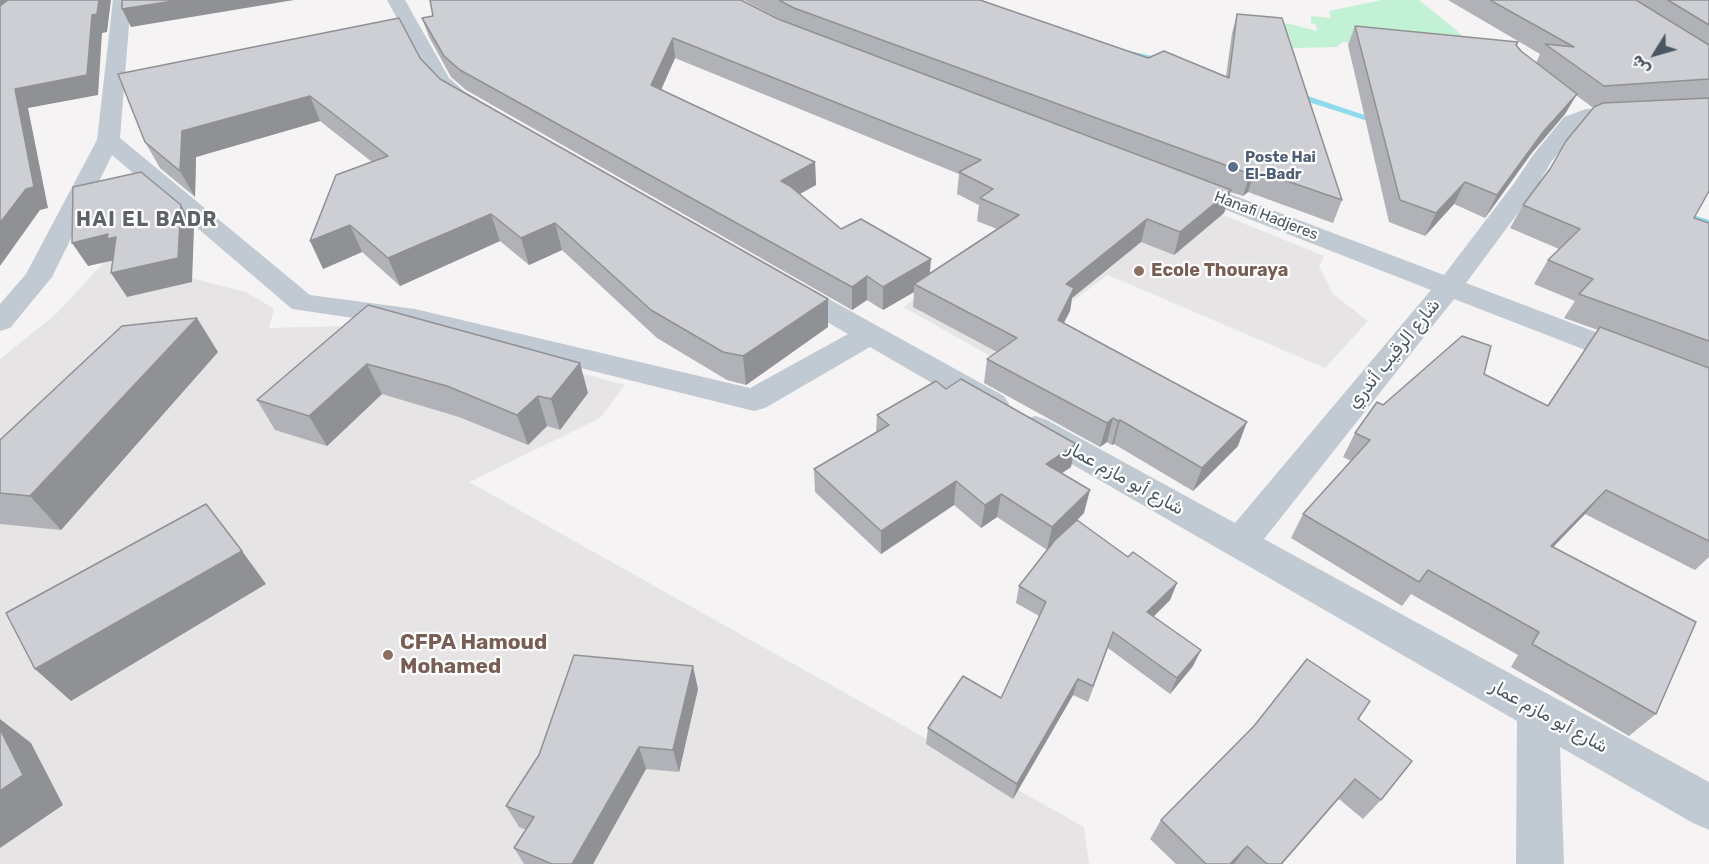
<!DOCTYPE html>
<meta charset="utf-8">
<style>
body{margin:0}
#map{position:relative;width:1709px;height:864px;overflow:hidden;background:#f5f3f3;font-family:Rubik,Cairo,sans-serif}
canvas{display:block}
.north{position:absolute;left:1625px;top:24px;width:60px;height:60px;-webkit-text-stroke:4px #fff;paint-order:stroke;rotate:233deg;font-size:16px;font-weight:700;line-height:24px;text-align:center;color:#4a5661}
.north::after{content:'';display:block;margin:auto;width:21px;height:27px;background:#4a5661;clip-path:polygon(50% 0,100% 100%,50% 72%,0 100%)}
</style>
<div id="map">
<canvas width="1709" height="864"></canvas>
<div class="north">ش</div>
</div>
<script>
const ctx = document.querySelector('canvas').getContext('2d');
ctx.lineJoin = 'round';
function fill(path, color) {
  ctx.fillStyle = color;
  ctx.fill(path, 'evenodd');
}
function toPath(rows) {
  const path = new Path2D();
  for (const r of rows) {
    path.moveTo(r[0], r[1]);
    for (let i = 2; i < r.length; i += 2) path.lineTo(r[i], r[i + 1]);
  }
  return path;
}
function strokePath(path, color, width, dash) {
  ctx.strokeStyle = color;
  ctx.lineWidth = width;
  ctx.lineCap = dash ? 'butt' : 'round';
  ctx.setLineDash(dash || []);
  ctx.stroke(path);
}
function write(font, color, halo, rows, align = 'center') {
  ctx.font = font + ' Rubik,Cairo,sans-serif';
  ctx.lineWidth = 4.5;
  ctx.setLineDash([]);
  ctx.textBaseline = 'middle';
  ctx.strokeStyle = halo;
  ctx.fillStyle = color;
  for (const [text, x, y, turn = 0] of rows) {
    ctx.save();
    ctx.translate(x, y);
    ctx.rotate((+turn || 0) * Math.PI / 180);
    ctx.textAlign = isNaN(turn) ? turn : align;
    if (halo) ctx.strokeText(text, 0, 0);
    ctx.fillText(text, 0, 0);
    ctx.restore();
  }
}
const education = toPath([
 [1107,168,1324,256,1319,267,1333,294,1368,321,1325,368,1108,275,994,358,903,307],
 [109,257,246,292,274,309,269,328,391,325,434,334,625,385,600,418,469,482,1084,827,1089,864,0,864,0,359,56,314]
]);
const green = toPath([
 [1382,0,1419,0,1456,30,1481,55,1342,42,1337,47,1293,48,1289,35,1266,32,1264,23,1290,24,1317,31,1316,25,1311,23,1311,16,1331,18,1329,11]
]);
const stream = toPath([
 [1116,48,1170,60,1171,62,1164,64,1116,52,1116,48],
 [1290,92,1296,92,1385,122,1377,124,1290,96,1290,92],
 [1677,210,1709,220,1709,226,1673,215,1672,213,1677,210]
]);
const minor = toPath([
 [113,0,131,0,120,138,310,295,415,309,750,388,848,334,780,295,776,289,780,283,790,281,800,283,1004,396,1009,404,1004,412,993,415,982,412,870,347,765,408,754,411,415,327,292,309,112,155,52,277,10,328,0,331,0,304,26,274,97,140,113,0],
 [387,0,405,0,449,78,465,92,478,99,481,104,478,109,470,110,462,109,449,102,433,85,387,0],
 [1709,102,1709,116,1590,122,1580,127,1551,162,1535,190,1466,283,1709,375,1709,398,1454,299,1264,539,1709,782,1709,830,1693,823,1560,747,1564,864,1516,864,1517,721,1023,436,1019,428,1023,420,1035,416,1047,420,1235,523,1431,290,1175,190,1172,185,1175,180,1184,178,1193,180,1444,275,1515,182,1533,155,1564,117,1586,109,1709,102]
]);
const wall = toPath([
 [744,0,980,0,1148,58,1226,76,1232,33,1237,14,1342,200,1333,223,1248,192,1243,196,1230,192,1224,213,1174,255,1141,242,1072,298,1070,311,1063,324,1238,446,1193,491,1114,444,1112,445,1107,442,1100,447,984,383,987,359,997,352,913,307,914,292,883,310,867,300,852,310,466,90,451,77,429,37,422,18,778,19,787,23],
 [675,58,959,174,957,194,979,205,977,221,997,229,930,273,841,229,799,194,816,185,815,162,661,90],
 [1448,0,1709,0,1709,191,1694,218,1709,223,1709,557,1695,570,1585,514,1553,547,1656,714,1629,736,1511,667,1518,655,1411,594,1402,606,1291,538,1303,514,1351,461,1343,457,1355,433,1383,405,1484,374,1547,406,1598,330,1564,318,1575,301,1534,284,1548,260,1559,249,1510,228,1523,205,1595,106,1592,107,1576,95,1565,114,1531,154,1485,218,1454,204,1425,236,1389,222,1348,45,1355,26,1517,45,1521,51,1536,63,1540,54],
 [420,58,440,79,828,299,828,327,746,385,727,380,657,338,562,250,529,265,500,241,400,286,362,252,323,269,372,162,320,121,196,157,195,197,160,168,145,142],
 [368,305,588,393,560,430,547,426,528,445,459,417,382,394,327,446,275,430,257,400],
 [218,352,61,530,0,524,0,440],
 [946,389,1071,467,1062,473,1084,513,1072,525,1177,583,1170,600,1153,617,1193,666,1170,694,1108,648,1088,702,1073,695,1013,799,926,744,928,728,1001,698,1039,616,1016,603,1019,586,1047,550,997,517,981,528,954,505,881,554,815,492,814,469,876,432,877,415],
 [698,689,679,772,646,769,593,864,524,864,514,848,526,830,519,827,506,806],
 [1358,719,1381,800,1363,819,1339,799,1282,864,1176,864,1150,839,1161,820]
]);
const shadedWall = toPath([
 [0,0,14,0,0,9],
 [99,0,111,0,107,32,102,33,98,95,28,108,48,208,40,210,0,266,0,223,15,89,92,15],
 [179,0,294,0,131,27,122,9],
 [673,38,675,58,654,106,651,85],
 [1577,94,1565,114,1531,154,1485,218,1497,195,1543,132],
 [310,96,320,121,196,157,195,197,180,171,182,131],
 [815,162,816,185,782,204,781,181],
 [1255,170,1248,192,1243,196,1250,174],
 [1465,182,1454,204,1425,236,1436,213],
 [1231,190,1224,213,1174,255,1180,232],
 [181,205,194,228,192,282,127,297,111,273],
 [491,214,500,241,400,286,388,258],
 [1147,219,1141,242,1072,298,1070,311,1053,344,1066,284],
 [555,223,562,250,529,265,521,238],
 [350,225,362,252,323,269,310,241],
 [108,234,116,237,120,259,88,266,72,243],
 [931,259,929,283,914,284,914,292,883,310,883,287],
 [867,276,867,300,852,310,852,287],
 [828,299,828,327,746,385,743,356],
 [197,318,218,352,61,530,30,496],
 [580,363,588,393,560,430,551,399],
 [367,364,382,394,327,446,309,416],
 [538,396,547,426,528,445,517,415],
 [1113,418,1107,442,1100,447,1107,423],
 [1120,420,1114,444,1112,445,1118,421],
 [1247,422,1238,446,1193,491,1202,468],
 [1076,444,1071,467,1041,487,1046,464],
 [956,481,954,505,881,554,881,531],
 [1090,490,1084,513,1047,550,1052,527],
 [1606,490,1585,514,1531,570,1551,546],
 [1001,494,997,517,981,528,985,505],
 [242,551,266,584,71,701,35,669],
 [1177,583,1170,600,1141,629,1147,612],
 [1201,650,1193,666,1170,694,1177,678],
 [693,666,698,689,679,772,673,750],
 [1078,679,1073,695,1013,799,1017,784],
 [0,719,31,743,63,805,0,848],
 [639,747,646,769,593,864,572,864],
 [1355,779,1282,864,1281,864],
 [1247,846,1234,864,1230,864]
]);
const building = toPath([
 [8,0,99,0,97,14,92,15,87,75,15,89,34,187,26,189,0,223,0,6,8,0],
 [122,0,179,0,122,9,122,0],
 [430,0,741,0,778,19,1231,190,1180,232,1147,219,1066,284,1074,288,1058,320,1247,422,1202,468,1120,420,1118,421,1113,418,1107,423,987,359,1017,338,914,284,1019,215,980,198,993,189,959,172,981,160,673,38,651,85,815,162,781,181,790,186,841,229,861,219,931,259,883,287,867,276,852,287,460,70,444,56,422,18,433,16,430,0],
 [779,0,980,0,1148,58,1164,51,1229,78,1237,14,1282,18,1342,200,1255,170,1250,174,794,8,779,0],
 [1490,0,1636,0,1709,45,1709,79,1604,86,1545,44,1574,47,1490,0],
 [1668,0,1709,0,1709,25,1668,0],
 [399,18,420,58,440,79,828,299,743,356,723,352,651,310,555,223,521,238,491,214,388,258,350,225,310,241,336,175,388,156,310,96,182,131,180,171,145,142,118,74,399,18],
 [1355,26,1518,42,1516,45,1521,51,1577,94,1543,132,1497,195,1465,182,1436,213,1400,200,1355,26],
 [1709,98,1709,191,1694,218,1709,223,1709,341,1579,294,1593,279,1548,260,1580,229,1523,205,1550,169,1566,141,1594,107,1603,103,1709,98],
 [141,172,181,205,178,258,111,273,116,237,107,239,108,234,72,243,73,187,141,172],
 [368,305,580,363,551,399,538,396,517,415,447,386,367,364,309,416,257,400,368,305],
 [197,318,30,496,0,493,0,440,122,326,197,318],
 [1600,327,1709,368,1709,541,1606,490,1551,546,1696,622,1656,714,1532,644,1539,632,1428,570,1419,582,1303,514,1370,440,1355,433,1377,402,1383,405,1462,336,1491,346,1484,374,1548,406,1600,327],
 [961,379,1076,444,1046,464,1090,490,1052,527,1001,494,985,505,956,481,881,531,814,469,889,425,877,415,936,381,946,389,961,379],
 [206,504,242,551,35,669,6,613,206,504],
 [1077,520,1128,557,1133,552,1177,583,1147,612,1201,650,1177,678,1113,632,1093,686,1078,679,1017,784,928,728,963,676,1001,698,1046,602,1019,586,1055,540,1077,520],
 [574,655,693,666,673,750,639,747,572,864,552,864,514,848,534,817,506,806,539,755,574,655],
 [1307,659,1370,701,1358,719,1412,761,1381,800,1355,779,1281,864,1267,864,1247,846,1230,864,1206,864,1161,820,1254,726,1307,659],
 [0,729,23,775,0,791,0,729]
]);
const markers = [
 [1233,167,6,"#5c6f8a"],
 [1139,271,6,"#8d6e63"],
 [388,655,6,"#8d6e63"]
];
const farServicenames = [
 ["Poste Hai",1245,158],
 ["El-Badr",1245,175]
];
const farStreetnames = [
 ["Hanafi Hadjeres",1266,216,21]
];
const educationNames = [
 ["Ecole Thouraya",1151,271]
];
const streetNames = [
 ["شارع الرقيب أندري",1394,354,-51],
 ["شارع أبو مازم عمار",1125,479,29],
 ["شارع أبو مازم عمار",1549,717,29]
];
const farDistrictnames = [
 ["HAI EL BADR",147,220]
];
const nearEducationnames = [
 ["CFPA Hamoud",400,643],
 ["Mohamed",400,667]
];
fill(education, '#e6e4e5');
fill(green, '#c3f1d5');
fill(stream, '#90daee');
fill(minor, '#c1cad2');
fill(wall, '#b0b2b7');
fill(shadedWall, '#909195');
fill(building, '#cdcfd5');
strokePath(building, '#909195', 1.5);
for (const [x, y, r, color] of markers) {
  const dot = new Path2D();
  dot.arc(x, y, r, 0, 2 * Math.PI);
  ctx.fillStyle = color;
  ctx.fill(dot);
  strokePath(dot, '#fff', 2);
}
write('bold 15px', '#4e5e75', '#fff', farServicenames, 'left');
write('15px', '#4a5661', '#fff', farStreetnames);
write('bold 18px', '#785e54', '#fff', educationNames, 'left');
write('18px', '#4a5661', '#fff', streetNames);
ctx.letterSpacing = '1.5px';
write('bold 20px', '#5f6368', '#fff', farDistrictnames);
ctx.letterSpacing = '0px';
write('bold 21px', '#785e54', '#fff', nearEducationnames, 'left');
</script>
